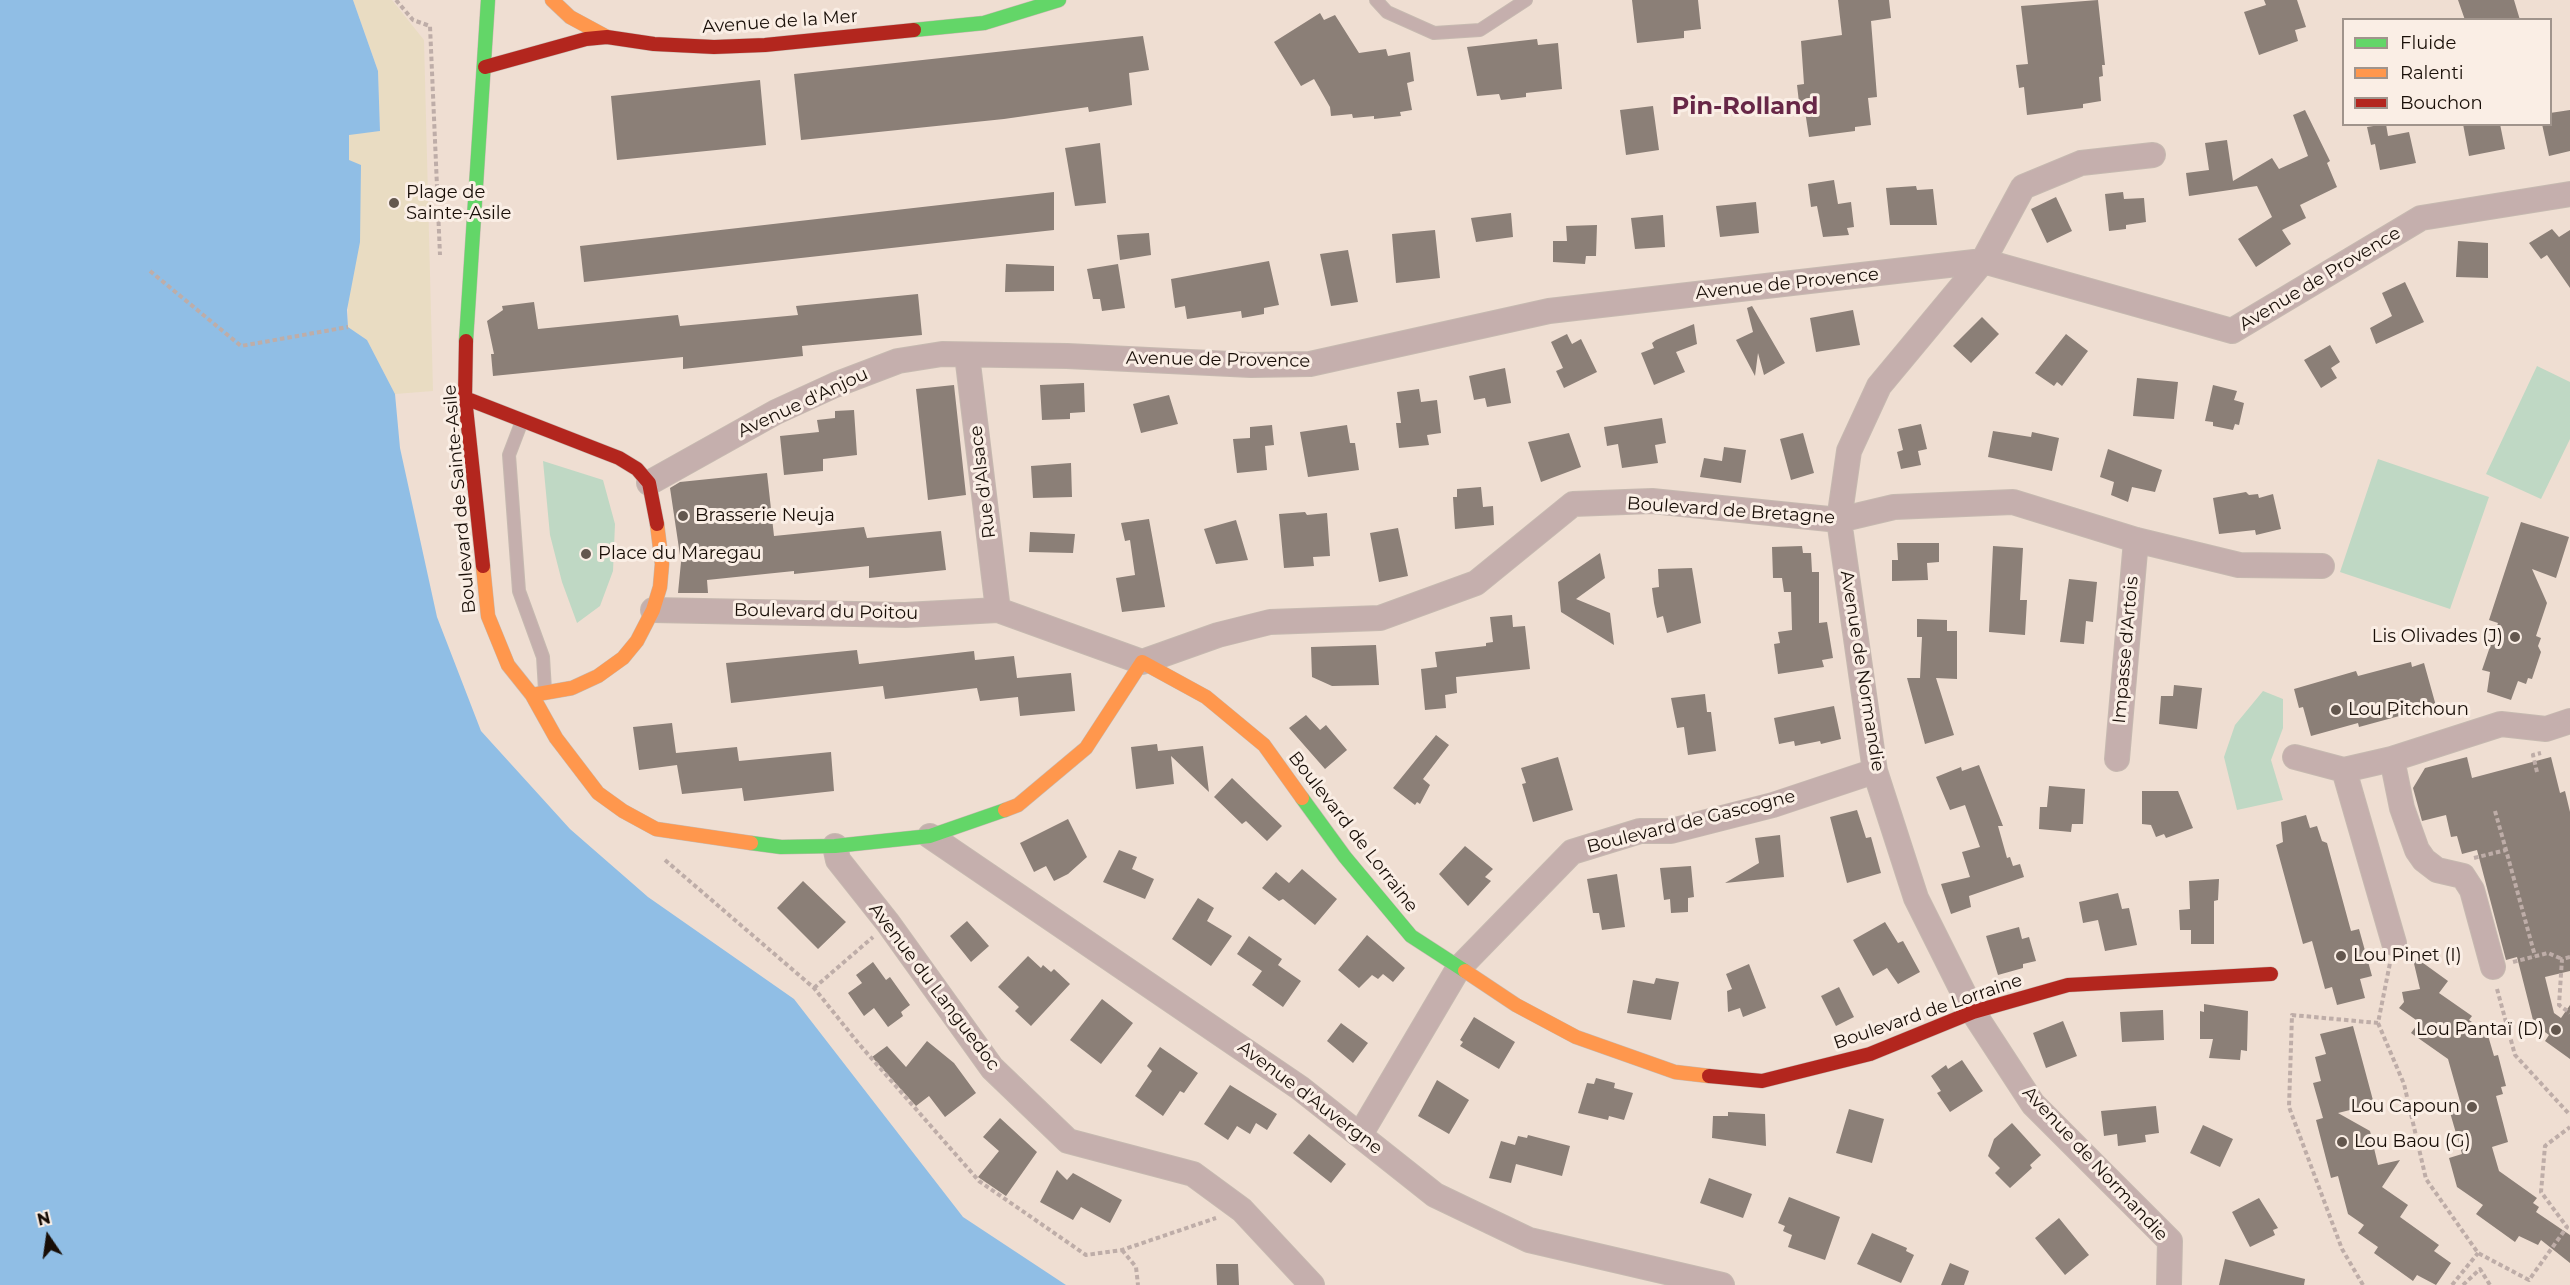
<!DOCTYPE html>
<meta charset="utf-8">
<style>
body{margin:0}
#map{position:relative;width:2570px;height:1285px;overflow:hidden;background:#efded2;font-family:Montserrat,sans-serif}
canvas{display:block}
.legend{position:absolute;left:2342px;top:18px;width:210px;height:108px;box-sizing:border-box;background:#faeee5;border:2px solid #a0948c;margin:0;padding:8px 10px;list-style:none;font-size:18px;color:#180e07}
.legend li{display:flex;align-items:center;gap:12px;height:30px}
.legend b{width:30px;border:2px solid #a0948c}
.north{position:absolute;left:18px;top:1207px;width:60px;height:60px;-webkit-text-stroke:4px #faeee5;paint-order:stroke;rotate:347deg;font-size:16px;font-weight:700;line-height:24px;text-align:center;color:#180e07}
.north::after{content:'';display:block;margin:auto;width:21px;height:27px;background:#180e07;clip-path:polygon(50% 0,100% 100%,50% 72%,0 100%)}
</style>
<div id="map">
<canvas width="2570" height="1285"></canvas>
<ul class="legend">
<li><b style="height:8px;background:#63d668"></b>Fluide</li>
<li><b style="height:8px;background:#ff974d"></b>Ralenti</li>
<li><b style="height:8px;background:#b3261e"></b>Bouchon</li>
</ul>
<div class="north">N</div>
</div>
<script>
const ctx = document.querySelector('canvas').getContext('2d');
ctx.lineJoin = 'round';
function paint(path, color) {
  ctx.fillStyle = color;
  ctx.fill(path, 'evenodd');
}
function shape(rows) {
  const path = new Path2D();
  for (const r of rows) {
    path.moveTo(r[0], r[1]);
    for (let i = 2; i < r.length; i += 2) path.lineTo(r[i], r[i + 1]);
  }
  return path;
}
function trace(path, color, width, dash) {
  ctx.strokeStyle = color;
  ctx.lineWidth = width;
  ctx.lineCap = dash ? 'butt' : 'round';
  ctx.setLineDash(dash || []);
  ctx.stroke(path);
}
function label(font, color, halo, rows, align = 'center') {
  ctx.font = font + ' Montserrat,sans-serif';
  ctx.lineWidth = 6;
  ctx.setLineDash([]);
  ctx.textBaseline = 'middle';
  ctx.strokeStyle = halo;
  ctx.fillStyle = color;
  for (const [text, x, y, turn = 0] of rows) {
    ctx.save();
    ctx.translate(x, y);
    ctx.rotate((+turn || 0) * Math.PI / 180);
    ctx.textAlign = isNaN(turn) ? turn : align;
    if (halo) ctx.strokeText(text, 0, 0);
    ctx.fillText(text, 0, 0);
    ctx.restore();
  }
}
const green = shape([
 [2537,366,2570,382,2570,439,2541,499,2486,474],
 [2378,459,2489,497,2450,609,2340,572],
 [543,461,603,480,615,524,613,571,600,606,577,623,562,582,550,535],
 [2263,691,2283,699,2283,728,2271,760,2283,800,2237,810,2224,757,2235,725]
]);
const sand = shape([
 [353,0,392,0,424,40,433,391,395,394,367,340,348,327,349,134,380,131,378,71]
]);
const water = shape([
 [0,0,353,0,378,71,380,131,349,135,349,160,361,165,360,242,347,310,348,327,367,340,395,394,400,448,437,617,481,731,570,829,648,897,794,999,963,1217,1066,1285,0,1285]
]);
const building = shape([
 [1632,0,1698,0,1701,29,1684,31,1684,38,1637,43],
 [1838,0,1889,0,1891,18,1871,21,1877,97,1868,98,1871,125,1855,127,1855,131,1809,137,1805,111,1800,111,1797,85,1804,84,1801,41,1842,35],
 [2098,0,2105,65,2102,65,2103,76,2099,77,2101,101,2083,104,2083,108,2027,115,2024,87,2019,88,2016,65,2028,64,2021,6],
 [2264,0,2297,0,2306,27,2295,30,2298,41,2259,55,2244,12,2266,5],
 [2458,0,2514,0,2520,20,2465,20],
 [1320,13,1324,20,1335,15,1359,53,1386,49,1388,56,1410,52,1414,81,1407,83,1412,110,1400,112,1401,116,1374,119,1374,116,1353,118,1352,114,1331,116,1330,107,1314,79,1301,86,1274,42],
 [1143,36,1149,70,1129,73,1132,105,1089,112,1088,107,1004,119,801,140,794,74],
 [1537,39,1538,45,1558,43,1562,89,1526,93,1526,97,1501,100,1499,94,1477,96,1467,47],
 [760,80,766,145,617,160,611,96],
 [1653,106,1659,150,1626,155,1620,110],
 [2305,110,2330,161,2327,163,2337,187,2300,205,2306,218,2282,230,2291,244,2256,267,2238,239,2272,217,2257,186,2189,196,2186,173,2209,170,2205,143,2227,140,2233,181,2272,158,2279,169,2308,156,2293,115],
 [2570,110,2570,151,2549,156,2542,124,2550,124,2550,113],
 [2386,124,2388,136,2409,132,2416,163,2380,170,2375,144,2371,145,2367,127],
 [2463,124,2500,124,2505,149,2469,156],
 [1100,143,1106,203,1075,206,1065,148],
 [1834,180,1838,204,1851,202,1854,227,1847,228,1849,235,1823,237,1817,206,1811,207,1808,184],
 [1916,186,1917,190,1933,189,1937,225,1890,225,1886,188],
 [1054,192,1054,230,584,282,580,246],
 [2123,192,2124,199,2144,198,2146,222,2126,225,2126,229,2109,231,2105,194],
 [2056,197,2072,231,2047,243,2031,209],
 [1756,202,1759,233,1720,237,1716,206],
 [1511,213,1513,237,1476,242,1471,218],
 [1663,215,1665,247,1635,249,1631,218],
 [1597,225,1596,256,1586,256,1585,264,1553,262,1553,241,1567,241,1566,226],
 [2552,229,2559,237,2570,230,2570,288,2547,255,2541,259,2529,243],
 [1435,230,1440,278,1396,283,1392,234],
 [1149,233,1151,255,1120,260,1117,235],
 [2458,241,2488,243,2488,278,2456,277],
 [1348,250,1358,302,1331,306,1320,254],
 [1269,261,1279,305,1264,308,1264,314,1242,318,1241,311,1187,319,1185,306,1175,308,1171,279],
 [1006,264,1054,266,1054,291,1005,292],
 [1118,264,1125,308,1102,311,1100,299,1093,299,1087,269],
 [2405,282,2424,322,2376,344,2370,328,2392,316,2382,293],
 [918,294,922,335,802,346,803,356,683,369,683,357,493,376,491,354,494,354,487,321,503,310,502,306,534,302,538,329,678,315,680,326,798,315,796,306],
 [1752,306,1785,363,1764,375,1758,353,1755,376,1736,340,1753,332,1747,308],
 [1853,310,1860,345,1816,352,1810,318],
 [1982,317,1999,334,1971,363,1953,346],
 [1694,324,1697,344,1676,352,1685,372,1654,385,1641,353,1654,348,1652,343,1656,340],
 [1567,334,1572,344,1581,339,1597,372,1564,388,1556,371,1563,368,1551,342],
 [2066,334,2088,351,2062,386,2057,382,2054,386,2035,373],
 [2330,345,2340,362,2331,368,2337,378,2321,388,2304,360],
 [1505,368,1511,403,1487,407,1485,398,1474,400,1469,376],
 [2137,378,2178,382,2174,419,2133,416],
 [1084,383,1085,412,1070,413,1070,419,1042,420,1040,385],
 [954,385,966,495,928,500,916,389],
 [2213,385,2237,391,2234,400,2244,403,2239,425,2235,424,2233,430,2213,426,2213,422,2205,421],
 [1419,389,1421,402,1437,400,1441,433,1427,435,1429,445,1399,448,1396,423,1401,423,1397,392],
 [1169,395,1178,424,1141,433,1133,404],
 [854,410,857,455,823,459,823,471,784,475,780,436,819,432,817,420,835,418,835,411],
 [1662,418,1666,443,1655,445,1658,463,1622,468,1618,444,1607,446,1604,427],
 [1921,424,1927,449,1918,451,1921,465,1901,469,1897,452,1903,450,1898,429],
 [1272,425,1274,445,1265,446,1267,470,1237,473,1233,439,1250,438,1250,427],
 [1347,425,1350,443,1355,443,1359,470,1308,477,1300,432],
 [1993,431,2031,437,2032,432,2059,438,2052,471,1988,457],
 [1569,433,1581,467,1541,482,1528,442],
 [1803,433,1814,473,1791,480,1780,439],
 [1724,447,1746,450,1741,483,1700,477,1704,458,1722,461],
 [2108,449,2162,470,2155,492,2132,487,2128,502,2111,495,2114,482,2100,477],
 [1071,463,1072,497,1033,498,1031,466],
 [767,473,774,536,864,527,867,538,941,531,946,570,869,578,869,566,794,574,794,571,707,580,708,593,678,593,681,562,670,488,680,482],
 [1481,487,1483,507,1493,506,1494,525,1455,529,1453,497,1457,497,1457,489],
 [2246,492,2249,495,2258,494,2259,498,2273,494,2281,529,2256,535,2255,530,2219,534,2213,498],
 [1305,512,1307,515,1327,513,1330,556,1313,557,1314,566,1284,568,1279,514],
 [1149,519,1165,607,1122,612,1116,578,1135,575,1130,540,1125,541,1121,523],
 [1236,520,1248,560,1216,564,1204,529],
 [2521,522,2569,537,2556,578,2532,569,2547,603,2536,636,2541,638,2538,646,2541,652,2532,679,2528,678,2526,684,2518,681,2511,700,2487,692,2490,672,2482,670,2498,623,2489,620],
 [1398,528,1408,576,1379,582,1370,533],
 [1030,532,1075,534,1073,553,1029,552],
 [1897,543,1939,543,1939,562,1927,563,1928,580,1892,581,1892,560,1898,560],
 [1802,546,1803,553,1811,553,1812,572,1819,572,1819,623,1827,622,1833,658,1822,660,1824,667,1778,674,1774,644,1780,643,1778,632,1792,630,1791,592,1784,592,1782,578,1773,578,1772,547],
 [1993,546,2023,548,2020,600,2027,600,2025,635,1989,632],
 [1600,553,1605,578,1576,599,1610,613,1614,645,1561,612,1558,582],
 [1692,568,1701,623,1667,633,1663,616,1657,618,1654,603,1652,588,1659,587,1658,569],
 [2069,579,2097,582,2093,622,2086,621,2084,644,2060,642],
 [1512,615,1513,627,1525,626,1530,669,1456,677,1457,693,1445,695,1446,708,1425,710,1421,669,1437,667,1435,652,1486,646,1486,643,1493,642,1490,617],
 [1917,619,1947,620,1947,631,1957,631,1957,679,1936,678,1954,735,1925,744,1907,678,1920,678,1922,637,1917,637],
 [1376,645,1379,685,1332,686,1312,677,1311,647],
 [857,650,859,664,974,651,975,660,1014,656,1017,678,1071,673,1075,711,1020,716,1018,697,980,701,977,688,885,699,883,686,731,703,726,663],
 [2411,662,2412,667,2424,663,2436,706,2359,727,2358,723,2311,736,2303,707,2299,708,2294,689,2356,671,2358,676],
 [2174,685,2202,688,2197,729,2159,724,2161,696,2173,696],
 [1705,694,1707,712,1711,712,1716,751,1688,755,1684,727,1677,728,1671,698],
 [1834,706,1841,739,1821,744,1820,741,1795,746,1794,741,1779,744,1774,718],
 [1306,715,1320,730,1326,725,1347,750,1325,769,1289,728],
 [672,723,676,753,737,747,739,761,831,752,834,791,744,801,742,788,682,794,677,765,639,770,633,727],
 [1436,735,1449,745,1423,779,1430,785,1420,804,1417,802,1415,805,1393,788],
 [1157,744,1158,751,1203,746,1209,792,1171,756,1174,784,1136,789,1131,747],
 [1558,757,1573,810,1533,822,1522,784,1526,783,1521,768],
 [2467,757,2472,778,2551,757,2560,793,2565,791,2570,812,2570,971,2545,977,2554,1013,2561,1018,2570,1005,2570,1059,2545,1041,2549,1035,2534,1024,2517,957,2506,960,2477,850,2462,854,2457,836,2451,837,2446,815,2422,821,2413,788,2425,768],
 [1979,765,2003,826,1998,826,2007,858,2010,857,2013,866,2020,864,2024,877,1969,896,1971,907,1951,914,1941,884,1970,877,1962,852,1980,847,1965,805,1950,810,1936,777,1961,767,1962,771],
 [1232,778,1282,826,1267,841,1246,821,1242,824,1214,797],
 [2049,786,2085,789,2083,824,2072,824,2071,832,2039,829,2040,807,2047,807],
 [2142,791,2178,791,2193,828,2166,838,2164,834,2156,837,2151,825,2142,824],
 [1857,810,1866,838,1871,837,1881,873,1847,883,1830,817],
 [2306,815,2310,828,2317,826,2322,841,2327,843,2351,931,2359,929,2372,976,2360,979,2365,998,2337,1005,2332,987,2325,989,2312,941,2303,944,2276,845,2283,842,2281,822],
 [1068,819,1087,857,1068,874,1054,881,1046,866,1034,872,1020,843],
 [1780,835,1784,877,1725,883,1759,863,1755,838],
 [1465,846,1493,869,1485,877,1491,881,1468,906,1439,874],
 [1119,850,1137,857,1132,869,1154,879,1145,899,1103,882],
 [1691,866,1694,897,1688,898,1688,912,1671,913,1670,899,1664,900,1660,868],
 [1302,869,1337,899,1315,925,1283,899,1279,901,1262,888,1276,872,1289,883],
 [1617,874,1625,927,1602,930,1599,913,1593,913,1587,879],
 [2219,879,2218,900,2214,901,2214,944,2191,944,2191,930,2180,930,2179,910,2190,909,2189,881],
 [803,881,846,922,818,949,777,908],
 [2118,893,2122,909,2129,908,2137,945,2105,951,2098,920,2083,923,2079,902],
 [1198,898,1214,908,1207,921,1232,936,1211,966,1172,939],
 [967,921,989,946,971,962,950,936],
 [1885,922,1898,943,1903,941,1920,972,1898,984,1887,968,1873,976,1853,940],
 [2019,927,2022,939,2029,937,2036,961,2023,964,2023,968,1998,975,1986,936],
 [1367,935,1405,968,1393,982,1383,974,1378,979,1372,975,1359,988,1338,970],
 [1249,936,1282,959,1278,965,1301,981,1283,1007,1252,985,1262,971,1237,954],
 [2412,955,2448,981,2439,993,2472,1016,2469,1020,2487,1032,2494,1056,2498,1055,2506,1086,2501,1087,2503,1094,2496,1096,2508,1142,2492,1147,2499,1171,2537,1198,2533,1203,2539,1207,2536,1212,2570,1235,2570,1263,2541,1240,2538,1245,2519,1236,2515,1242,2476,1214,2483,1205,2457,1187,2449,1158,2462,1154,2449,1109,2461,1105,2448,1059,2411,1033,2419,1022,2399,1008,2404,1002,2402,992,2420,989],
 [1028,956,1041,968,1043,965,1051,972,1054,969,1070,984,1031,1026,1015,1011,1019,1007,998,987],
 [873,962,886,980,890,977,910,1005,901,1012,903,1016,888,1027,874,1008,864,1016,848,993,862,983,856,975],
 [1749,964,1766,1008,1743,1017,1740,1008,1728,1012,1727,991,1732,989,1726,974],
 [1656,978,1679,982,1671,1020,1627,1013,1633,980,1654,984],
 [1839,987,1854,1017,1836,1026,1821,996],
 [1102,999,1133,1023,1101,1064,1070,1040],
 [2204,1004,2248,1011,2247,1051,2241,1050,2240,1060,2209,1058,2213,1039,2200,1039,2200,1011,2204,1012],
 [2163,1010,2164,1040,2122,1042,2120,1012],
 [1474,1017,1515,1042,1499,1069,1460,1046,1463,1042,1460,1040],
 [2063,1021,2077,1056,2046,1068,2033,1033],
 [1341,1023,1368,1043,1353,1063,1327,1041],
 [2353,1026,2374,1104,2338,1113,2370,1131,2378,1165,2400,1160,2382,1187,2408,1205,2400,1217,2439,1245,2434,1251,2451,1263,2436,1285,2417,1275,2413,1281,2374,1253,2378,1247,2358,1233,2364,1225,2348,1214,2338,1176,2331,1178,2316,1120,2323,1118,2313,1083,2321,1081,2315,1057,2326,1054,2320,1034],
 [927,1041,954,1063,976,1093,945,1117,929,1096,916,1106,872,1057,887,1046,906,1067],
 [1160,1047,1198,1073,1184,1093,1180,1091,1163,1116,1135,1096,1152,1071,1147,1066],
 [1962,1060,1983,1091,1950,1112,1937,1093,1941,1091,1931,1076,1946,1065,1948,1069],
 [1596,1078,1615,1083,1614,1088,1633,1093,1624,1120,1609,1116,1608,1120,1578,1113,1587,1083,1594,1084],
 [1437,1080,1469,1100,1449,1134,1418,1116],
 [1230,1085,1277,1114,1267,1130,1256,1123,1250,1134,1237,1126,1228,1140,1204,1124],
 [2156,1106,2159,1133,2145,1135,2146,1142,2118,1146,2117,1134,2104,1136,2101,1111],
 [1849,1109,1884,1119,1872,1163,1836,1153],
 [1728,1112,1765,1114,1766,1146,1712,1138,1713,1116,1728,1116],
 [1000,1118,1037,1152,1006,1196,978,1177,999,1151,983,1137],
 [2012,1123,2041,1155,2030,1165,2032,1168,2010,1188,1995,1173,2000,1168,1988,1156,1994,1139],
 [2203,1125,2233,1139,2220,1167,2190,1153],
 [1309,1134,1346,1164,1331,1183,1293,1153],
 [1528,1135,1570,1146,1562,1176,1516,1164,1511,1183,1489,1178,1501,1141,1515,1145,1518,1136,1527,1138],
 [1057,1170,1067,1180,1073,1173,1122,1200,1110,1223,1081,1207,1073,1220,1040,1202],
 [1709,1178,1752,1194,1743,1218,1700,1203],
 [1789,1197,1840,1217,1825,1260,1788,1247,1792,1235,1783,1231,1785,1226,1778,1223],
 [2259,1198,2278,1228,2273,1230,2275,1235,2250,1247,2232,1212],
 [2059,1218,2089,1255,2065,1275,2035,1238],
 [1872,1233,1907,1248,1906,1251,1914,1255,1901,1283,1857,1264],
 [2225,1259,2305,1279,2304,1285,2219,1285],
 [1950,1263,1969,1271,1964,1285,1941,1285],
 [1216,1264,1238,1264,1239,1285,1217,1285]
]);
const path = shape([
 [396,0,413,20,430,26,440,255],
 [150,271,241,346,348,327],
 [2537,772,2533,755,2541,753],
 [2495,811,2506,850],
 [2474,858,2506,850,2535,956],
 [665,860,814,988,859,1044,979,1181,1086,1255,1122,1250,1216,1218],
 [2570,957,2562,959,2559,1005,2570,1013],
 [2513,962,2548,953,2562,959],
 [814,988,873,937],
 [2497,989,2515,1055,2570,1115],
 [2378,1023,2404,1084,2426,1179,2478,1253,2529,1280,2567,1227,2541,1192,2545,1146,2570,1127],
 [1122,1250,1136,1267,1138,1285],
 [2363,1285,2342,1249,2289,1107,2292,1015,2378,1023,2390,963],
 [2452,1285,2478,1253],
 [2463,1285,2480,1269,2490,1285]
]);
const lane = shape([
 [1376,0,1387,12,1434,33,1480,30,1526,0],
 [522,421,509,455,519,591,543,657,545,690]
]);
const street = shape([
 [2153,155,2081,163,2023,187,1983,261,1879,386,1849,451,1839,520,1875,771,1916,898,1973,1012,2033,1104,2170,1241,2169,1285],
 [967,355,998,610],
 [649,483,776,412,835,385,898,361,942,354,1067,356,1251,365,1310,364,1549,311,1983,261,2232,331,2421,218,2570,194],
 [653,610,905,615,998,610,1142,662,1218,635,1270,622,1380,618,1476,583,1573,504,1652,501,1839,520,1894,507,2013,502,2136,540,2239,565,2322,566],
 [2295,757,2344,770],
 [2117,759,2136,540],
 [2392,759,2402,808,2417,850,2424,860,2437,870,2463,876,2472,890,2493,967],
 [930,836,1300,1088,1435,1195,1529,1240,1722,1285],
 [835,846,838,860,888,923,992,1068,1068,1141,1193,1174,1242,1210,1312,1285],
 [2394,943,2344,770,2392,759,2501,724,2546,729,2570,721],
 [1360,1135,1458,969,1572,852,1640,831,1671,831,1773,805,1875,771]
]);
const fast = shape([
 [914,30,984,23,1059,0],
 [466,341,488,0],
 [1302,798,1345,857,1411,936,1465,971],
 [751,843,781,847,835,846,930,836,1005,810]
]);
const slow = shape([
 [552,0,570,17,607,37],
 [483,566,488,616,508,665,532,695,556,738,598,793,623,811,656,829,751,843],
 [532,695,572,688,598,676,623,658,637,641,653,610,660,587,662,564,657,524],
 [1005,810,1018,805,1086,748,1142,662,1206,697,1264,745,1302,798],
 [1465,971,1516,1005,1576,1037,1675,1072,1709,1076]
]);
const jam = shape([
 [485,67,586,39,607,37,654,44,714,47,765,45,914,30],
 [466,341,465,398,483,566],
 [465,398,619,458,637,469,649,483,657,524],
 [1709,1076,1762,1081,1870,1054,1973,1012,2068,985,2271,974]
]);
const markers = [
 [394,203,6,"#63574e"],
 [683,516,6,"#63574e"],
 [586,554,6,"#63574e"],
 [2515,637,6,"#63574e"],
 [2336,710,6,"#63574e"],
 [2341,956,6,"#63574e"],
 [2556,1030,6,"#63574e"],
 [2472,1107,6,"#63574e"],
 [2342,1142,6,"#63574e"]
];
const streetNames = [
 ["Avenue de la Mer",780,22,-4],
 ["Avenue de Provence",2320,279,-31],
 ["Avenue de Provence",1787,284,-6],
 ["Avenue de Provence",1218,360,1],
 ["Avenue d'Anjou",803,403,-25],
 ["Rue d'Alsace",983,482,-97],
 ["Boulevard de Sainte-Asile",460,499,-95],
 ["Boulevard de Bretagne",1731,511,4],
 ["Boulevard du Poitou",826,612,1],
 ["Impasse d'Artois",2126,650,-85],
 ["Avenue de Normandie",1862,671,81],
 ["Boulevard de Gascogne",1691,822,-14],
 ["Boulevard de Lorraine",1353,832,52],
 ["Avenue du Languedoc",934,987,53],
 ["Boulevard de Lorraine",1928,1012,-19],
 ["Avenue d'Auvergne",1310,1098,37],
 ["Avenue de Normandie",2095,1164,47]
];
const poiNames = [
 ["Plage de",406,193],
 ["Sainte-Asile",406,214],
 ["Brasserie Neuja",695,516],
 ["Place du Maregau",598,554],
 ["Lis Olivades (J)",2503,637,"right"],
 ["Lou Pitchoun",2348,710],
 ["Lou Pinet (I)",2353,956],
 ["Lou Pantaï (D)",2544,1030,"right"],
 ["Lou Capoun",2460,1107,"right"],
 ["Lou Baou (G)",2354,1142]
];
const districtNames = [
 ["Pin-Rolland",1745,107]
];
paint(green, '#bfd8c4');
paint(sand, '#e9dcc2');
paint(water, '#90bee5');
paint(building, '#8b7f77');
trace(lane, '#c6b9b0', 14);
trace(street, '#c6b9b0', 26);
trace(fast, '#c6b9b0', 15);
trace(slow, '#c6b9b0', 15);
trace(jam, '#c6b9b0', 15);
trace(path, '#beada8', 4, [4.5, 3]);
trace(lane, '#c5afad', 12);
trace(street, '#c5afad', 24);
trace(fast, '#63d668', 14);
trace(slow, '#ff974d', 14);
trace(jam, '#b3261e', 14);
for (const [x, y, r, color] of markers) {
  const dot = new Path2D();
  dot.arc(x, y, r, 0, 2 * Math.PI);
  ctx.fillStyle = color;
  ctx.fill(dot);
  trace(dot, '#faeee5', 2);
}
label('18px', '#180e07', '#faeee5', streetNames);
label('18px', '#180e07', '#faeee5', poiNames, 'left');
label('bold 24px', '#672747', '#faeee5', districtNames);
</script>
